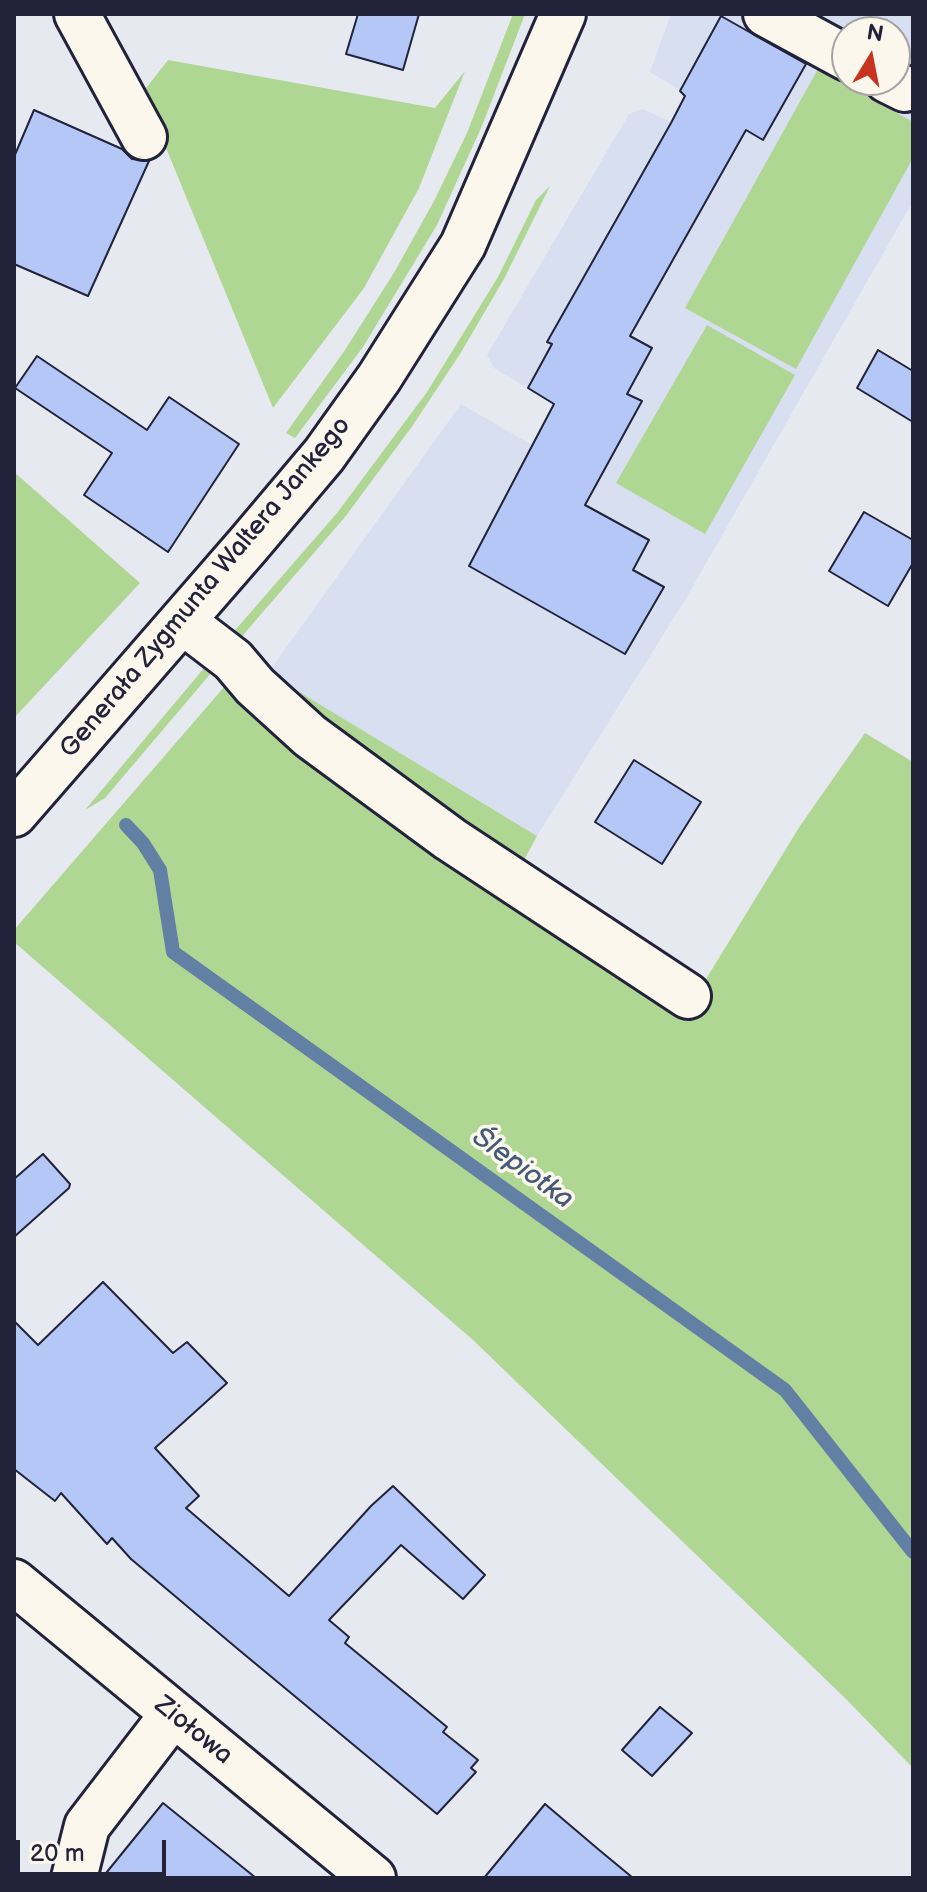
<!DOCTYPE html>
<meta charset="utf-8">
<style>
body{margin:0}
#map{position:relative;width:927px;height:1892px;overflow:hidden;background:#e6e9ef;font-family:"Balsamiq Sans",sans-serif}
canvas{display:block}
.frame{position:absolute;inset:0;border:16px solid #22223b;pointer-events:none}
.north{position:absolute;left:831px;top:16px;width:80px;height:80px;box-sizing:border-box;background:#fbf7ec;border:2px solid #a4a2a5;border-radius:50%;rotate:10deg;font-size:22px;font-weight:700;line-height:32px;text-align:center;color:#22223b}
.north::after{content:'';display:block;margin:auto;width:28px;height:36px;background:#c8321e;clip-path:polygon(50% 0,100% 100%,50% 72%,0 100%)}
.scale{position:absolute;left:16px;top:1840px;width:150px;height:36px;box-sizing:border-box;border:4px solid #22223b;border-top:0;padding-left:10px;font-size:24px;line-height:28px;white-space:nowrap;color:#22223b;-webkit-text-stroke:6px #fbf7ec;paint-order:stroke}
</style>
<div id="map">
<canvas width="927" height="1892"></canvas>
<div class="frame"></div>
<div class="north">N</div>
<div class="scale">20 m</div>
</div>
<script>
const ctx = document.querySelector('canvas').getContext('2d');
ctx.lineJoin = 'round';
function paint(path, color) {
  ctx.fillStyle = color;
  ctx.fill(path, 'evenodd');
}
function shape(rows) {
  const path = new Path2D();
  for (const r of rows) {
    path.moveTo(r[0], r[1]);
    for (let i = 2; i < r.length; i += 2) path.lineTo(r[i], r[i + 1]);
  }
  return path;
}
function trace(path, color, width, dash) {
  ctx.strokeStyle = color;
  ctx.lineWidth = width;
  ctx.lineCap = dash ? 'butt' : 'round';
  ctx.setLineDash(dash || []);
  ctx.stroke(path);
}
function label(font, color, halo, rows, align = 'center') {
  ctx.font = font + ' "Balsamiq Sans",sans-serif';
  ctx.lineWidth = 7;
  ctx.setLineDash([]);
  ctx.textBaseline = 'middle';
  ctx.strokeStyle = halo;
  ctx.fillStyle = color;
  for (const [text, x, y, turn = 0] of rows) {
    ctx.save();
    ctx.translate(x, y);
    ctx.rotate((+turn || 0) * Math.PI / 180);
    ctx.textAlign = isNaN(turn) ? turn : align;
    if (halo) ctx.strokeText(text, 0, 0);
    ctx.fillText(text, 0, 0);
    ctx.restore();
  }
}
const built = shape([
 [671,14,913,14,913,201,685,600,537,836,268,673,461,404,532,445,554,404,494,368,487,355,629,114,643,109,671,122,685,96,680,90,650,72],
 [847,32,895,32,895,80,847,80]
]);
const green = shape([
 [513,14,525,14,482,126,437,225,363,347,295,438,286,433,345,350,395,271,434,201,467,133],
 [168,60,435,108,465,71,419,188,364,288,273,408,143,92],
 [818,69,913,122,913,158,796,369,685,308],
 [550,186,504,279,460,354,411,428,345,517,237,642,230,636,337,513,427,392,498,277,536,200],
 [707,325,795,375,705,534,616,483],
 [14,472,140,583,14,718],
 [210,661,217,666,105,798,85,810],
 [244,664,268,673,537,836,522,864,706,979,800,826,865,733,913,762,913,1768,845,1698,473,1340,14,942,14,930]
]);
const stream = shape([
 [126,825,143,843,160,870,173,952,785,1390,913,1552]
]);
const building = shape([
 [358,14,419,14,403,70,346,54,358,14],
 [721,16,806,64,763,140,746,130,630,336,652,348,627,394,642,401,585,505,649,540,633,570,664,587,625,654,469,566,554,404,528,388,552,344,547,342,671,123,685,96,680,91,721,16],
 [34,110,122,149,132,159,149,161,88,296,14,264,14,157,34,110],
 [878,350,913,371,913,422,857,388,878,350],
 [37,356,147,430,169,397,239,444,168,552,84,495,112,453,15,388,37,356],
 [864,512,913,540,913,563,888,606,829,571,864,512],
 [634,760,701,802,662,864,595,822,634,760],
 [43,1154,70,1184,69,1188,14,1237,14,1179,43,1154],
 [103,1282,173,1353,187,1342,227,1383,155,1448,199,1496,186,1508,289,1596,371,1506,393,1486,485,1575,463,1599,401,1545,329,1620,349,1637,345,1643,447,1727,443,1732,478,1760,471,1768,476,1772,437,1814,239,1650,131,1559,112,1538,107,1544,61,1493,55,1501,14,1469,14,1321,38,1345,103,1282],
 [660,1707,692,1733,652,1776,622,1750,660,1707],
 [163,1803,256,1878,102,1878,163,1803],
 [545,1804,598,1849,633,1878,484,1878,545,1804]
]);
const minor = shape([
 [77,14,144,137],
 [766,14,847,58],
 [887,80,905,89],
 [182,621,233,660,255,686,310,736,450,839,688,996],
 [14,814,248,545,324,455,379,378,463,245,563,14],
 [14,1582,373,1878],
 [74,1878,87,1826,173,1714]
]);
const streetNames = [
 ["Generała Zygmunta Waltera Jankego",206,588,-50],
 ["Ziołowa",193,1731,39]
];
const waterNames = [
 ["Ślepiotka",522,1169,36]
];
paint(built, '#d7dff1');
paint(green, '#afd793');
trace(stream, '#6280a3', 14);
paint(building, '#b4c7f7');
trace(building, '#22223b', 2);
trace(minor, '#22223b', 50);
trace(minor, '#fbf7ec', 44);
label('26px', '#22223b', '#fbf7ec', streetNames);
label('italic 28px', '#475978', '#fbf7ec', waterNames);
</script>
